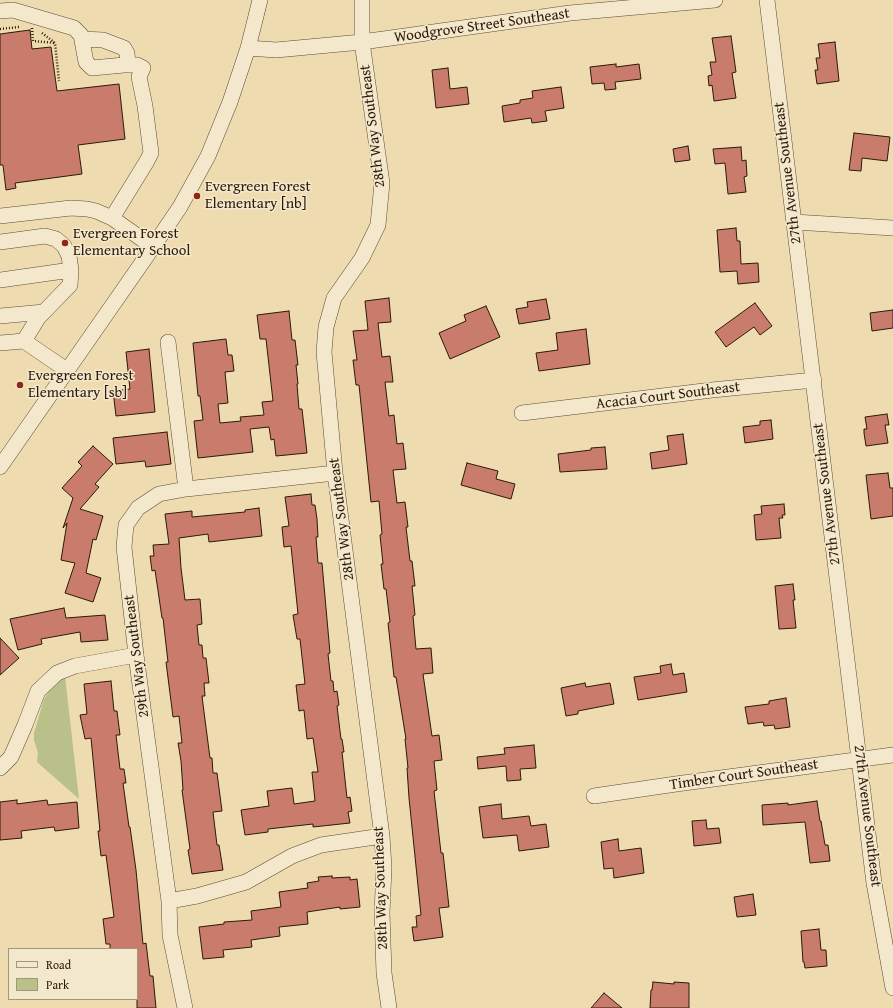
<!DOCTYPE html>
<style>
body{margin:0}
#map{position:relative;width:893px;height:1008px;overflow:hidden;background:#eedcb0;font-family:"Gentium Book Plus",serif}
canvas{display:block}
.legend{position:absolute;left:8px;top:948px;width:130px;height:52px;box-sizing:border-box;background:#f4e8cc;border:1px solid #a4957e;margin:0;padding:5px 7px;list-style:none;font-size:12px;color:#2b190a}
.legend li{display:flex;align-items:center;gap:8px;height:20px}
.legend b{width:20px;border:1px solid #a4957e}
</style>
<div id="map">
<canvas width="893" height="1008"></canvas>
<ul class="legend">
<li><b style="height:5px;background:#f4e8cc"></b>Road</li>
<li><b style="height:11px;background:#bac08a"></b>Park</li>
</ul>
</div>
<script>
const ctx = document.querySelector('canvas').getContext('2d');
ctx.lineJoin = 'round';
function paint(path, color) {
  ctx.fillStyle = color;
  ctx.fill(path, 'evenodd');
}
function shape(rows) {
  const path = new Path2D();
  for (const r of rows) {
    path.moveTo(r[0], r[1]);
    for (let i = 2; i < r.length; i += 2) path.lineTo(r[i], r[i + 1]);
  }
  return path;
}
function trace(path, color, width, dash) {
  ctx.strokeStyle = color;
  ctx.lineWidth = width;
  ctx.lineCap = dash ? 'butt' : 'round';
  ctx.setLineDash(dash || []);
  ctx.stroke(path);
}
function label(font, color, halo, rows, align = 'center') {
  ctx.font = font + ' "Gentium Book Plus",serif';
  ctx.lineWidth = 3;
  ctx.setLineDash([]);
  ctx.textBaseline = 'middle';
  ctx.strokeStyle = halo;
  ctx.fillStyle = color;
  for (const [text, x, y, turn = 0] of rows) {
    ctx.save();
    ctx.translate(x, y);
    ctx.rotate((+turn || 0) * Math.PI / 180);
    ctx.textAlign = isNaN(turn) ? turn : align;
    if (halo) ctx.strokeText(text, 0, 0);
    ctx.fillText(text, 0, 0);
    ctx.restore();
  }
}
const green = shape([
 [65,676,79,799,37,762,38,753,34,740,34,733,44,699,54,684]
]);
const building = shape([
 [30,30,32,49,51,47,57,91,119,84,125,139,78,145,82,174,15,183,16,188,6,190,3,165,0,165,0,34,30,30],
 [731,36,736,72,732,73,736,98,714,101,712,85,709,86,708,76,712,75,710,62,716,62,712,38,731,36],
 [835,42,839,81,817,84,815,70,818,70,816,58,820,58,818,44,835,42],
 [616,64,616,67,639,64,641,79,615,82,616,89,605,90,604,83,592,84,590,67,616,64],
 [448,68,450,89,467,87,469,104,436,108,432,70,448,68],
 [561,87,564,108,545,111,547,121,532,123,531,118,504,122,502,106,520,103,520,100,533,98,532,91,561,87],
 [854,133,890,137,887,161,862,158,861,171,849,170,854,133],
 [688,146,690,160,675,162,673,149,688,146],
 [741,147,742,161,746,160,747,176,744,177,746,192,728,194,725,163,715,164,713,149,741,147],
 [736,228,737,241,740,241,741,264,758,263,759,282,738,284,737,271,720,272,717,230,736,228],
 [389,298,391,322,378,323,382,357,390,356,393,382,385,382,389,416,394,415,397,444,403,443,406,469,393,470,397,503,405,502,408,527,406,527,410,561,412,561,415,586,412,586,415,615,413,616,416,649,431,648,433,673,423,674,432,736,439,735,442,760,434,761,437,790,434,791,441,853,443,853,449,907,439,908,443,937,414,941,412,927,417,927,416,916,421,915,409,798,407,768,408,768,405,739,406,739,396,677,394,677,388,623,390,622,386,589,384,589,381,564,383,564,380,535,382,534,379,501,371,502,359,385,356,385,353,360,357,360,353,331,368,330,365,301,389,298],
 [546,299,550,319,519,324,516,309,528,307,527,302,546,299],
 [755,303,772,326,760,335,754,327,726,347,715,332,755,303],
 [486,306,500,337,450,359,439,333,466,321,464,315,486,306],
 [893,310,893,328,872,331,870,313,893,310],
 [289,311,292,340,295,340,298,365,296,365,298,384,297,384,299,409,302,409,307,453,276,456,274,439,271,440,269,427,250,429,253,452,198,458,194,421,203,420,200,396,198,396,193,343,226,339,228,355,232,355,234,371,225,372,228,403,218,404,220,423,241,421,240,417,264,415,262,402,273,401,266,339,260,339,257,315,289,311],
 [586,329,590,364,539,371,536,353,558,350,556,333,586,329],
 [149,349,155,412,116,416,113,391,130,389,126,352,149,349],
 [887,414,889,425,885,425,888,443,866,446,864,433,864,429,867,429,865,417,887,414],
 [771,420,773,439,745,443,743,427,760,425,760,421,771,420],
 [167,432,171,464,146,467,145,461,116,464,113,438,167,432],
 [683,434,687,464,652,469,650,453,669,450,667,436,683,434],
 [93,446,113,464,95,484,99,487,80,509,103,516,96,540,93,539,86,573,101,578,93,602,65,593,75,563,61,560,67,523,63,528,73,498,62,488,82,466,78,462,93,446],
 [605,447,607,469,560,472,558,454,591,450,591,448,605,447],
 [467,463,498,471,496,479,515,484,511,499,461,485,467,463],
 [888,473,890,488,893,488,893,516,871,519,866,475,888,473],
 [311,494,312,505,315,505,317,519,318,537,316,537,318,563,322,563,330,653,328,654,331,681,333,681,334,692,337,691,339,705,337,706,341,739,342,739,344,752,342,752,347,798,350,797,352,811,348,812,350,823,313,827,313,824,268,829,268,832,245,835,241,810,269,806,267,791,292,788,294,804,315,801,312,772,318,772,313,738,307,739,304,710,299,711,296,685,305,684,300,639,297,639,293,615,298,614,291,546,284,547,282,527,289,526,285,497,311,494],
 [784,504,785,515,782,515,783,518,779,518,781,538,756,540,754,515,762,514,761,506,784,504],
 [259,508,262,536,209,542,208,534,179,538,181,568,185,600,200,599,202,624,197,625,199,645,202,645,203,658,206,658,209,683,204,683,205,696,202,696,204,712,210,758,212,758,213,773,217,773,222,811,213,812,217,845,219,845,223,870,192,874,188,850,190,849,182,790,183,790,181,761,178,743,182,743,179,716,173,717,166,662,168,662,163,618,162,618,155,570,152,571,150,556,154,556,153,545,169,544,165,514,192,511,192,517,245,512,245,510,259,508],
 [793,584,795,600,793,600,796,628,779,629,775,586,793,584],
 [64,608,66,618,105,615,108,640,81,642,80,632,41,639,42,644,18,650,10,619,64,608],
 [0,638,19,658,0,675,0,638],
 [671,664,673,675,684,673,687,692,638,700,634,677,661,673,660,666,671,664],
 [111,681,114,711,117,711,120,735,116,735,120,769,124,769,126,783,123,783,129,827,130,827,136,870,143,944,146,943,150,976,153,976,156,1008,137,1008,137,949,110,949,110,944,106,944,103,919,114,917,106,855,101,856,98,831,100,831,91,738,85,739,80,715,87,714,84,684,111,681],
 [585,683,586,687,610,683,614,704,578,711,578,714,566,716,561,688,585,683],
 [786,698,790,727,775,729,774,725,764,726,763,722,748,724,745,707,769,704,769,701,786,698],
 [534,745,536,768,520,769,521,780,507,781,506,766,478,769,477,757,505,754,504,748,534,745],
 [17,800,17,804,47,800,48,805,77,802,79,828,55,831,54,827,21,831,22,838,0,840,0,802,17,800],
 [817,801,820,821,821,821,825,845,828,845,830,861,810,863,805,822,763,825,762,805,788,803,788,805,817,801],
 [501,804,502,819,529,816,531,826,546,824,549,847,519,851,517,835,483,838,479,807,501,804],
 [706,820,707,829,719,828,721,843,694,846,692,821,706,820],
 [618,839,619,851,641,848,644,873,614,878,613,868,604,869,601,842,618,839],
 [332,876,332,878,350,877,350,880,357,879,360,907,340,909,340,907,307,912,308,924,279,927,280,936,251,940,252,947,223,950,224,957,203,959,199,927,224,924,224,922,252,920,251,911,281,907,279,892,308,888,307,883,319,881,318,877,332,876],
 [753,894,756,915,737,917,734,897,753,894],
 [819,929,821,950,826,950,827,966,805,968,804,962,803,962,801,931,819,929],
 [653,982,674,984,674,982,689,983,689,1008,650,1008,651,990,652,990,653,982],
 [604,993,622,1008,591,1008,604,993]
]);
const path = shape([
 [32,28,33,41,55,43],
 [0,29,19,27],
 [42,33,55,43,59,81]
]);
const minor = shape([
 [362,0,362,42,382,183,378,225,362,258,334,298,326,327,324,352,335,473,382,836,384,868,382,913,384,973,389,1008],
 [767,0,874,883,893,988],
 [0,11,13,10,74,28,81,35,86,62,92,68,124,65,137,65,143,68,139,77,145,106,151,153,147,161,112,218],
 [82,39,103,40,124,48,127,53,128,65],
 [248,48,276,50,362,42,570,13,715,0],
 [0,216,71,208,87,209,96,211,112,218,153,247],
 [794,222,893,228],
 [0,242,45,236,56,239,64,246,69,256,71,270,70,285,38,318,24,341],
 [0,280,71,270],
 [0,316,44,312],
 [168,342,186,489],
 [0,343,24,341,68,371],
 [522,413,712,390,814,380],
 [0,467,146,257,180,207,208,156,230,102,248,48,260,0],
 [0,768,11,757,25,725,38,691,57,673,75,666,136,655],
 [594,796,676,784,893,755],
 [169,901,197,896,246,882,292,856,321,845,382,836],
 [185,1008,170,935,169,901,136,655,124,547,126,525,138,508,159,494,186,489,335,473]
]);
const markers = [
 [197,196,4,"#8f2418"],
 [65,243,4,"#8f2418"],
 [20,385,4,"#8f2418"]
];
const streetNames = [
 ["Woodgrove Street Southeast",482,26,-8],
 ["28th Way Southeast",373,126,-97],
 ["27th Avenue Southeast",788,173,-97],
 ["Acacia Court Southeast",668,396,-7],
 ["27th Avenue Southeast",827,494,-97],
 ["28th Way Southeast",342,519,-97],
 ["29th Way Southeast",137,656,-97],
 ["Timber Court Southeast",744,775,-8],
 ["27th Avenue Southeast",867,816,83],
 ["28th Way Southeast",381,888,-92]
];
const poiNames = [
 ["Evergreen Forest",205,187],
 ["Elementary [nb]",205,204],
 ["Evergreen Forest",73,234],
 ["Elementary School",73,251],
 ["Evergreen Forest",28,376],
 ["Elementary [sb]",28,393]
];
paint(green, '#bac08a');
paint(building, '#c97c6c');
trace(building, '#2b190a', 1);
trace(minor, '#5c4a34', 16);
trace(path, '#2b190a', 2.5, [1, 2]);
trace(minor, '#f4e8cc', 15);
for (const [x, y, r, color] of markers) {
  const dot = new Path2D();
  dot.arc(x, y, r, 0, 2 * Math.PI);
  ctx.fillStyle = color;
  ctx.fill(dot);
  trace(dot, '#f4e8cc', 1.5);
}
label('15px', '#2b190a', '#f4e8cc', streetNames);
label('15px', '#2b190a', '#f4e8cc', poiNames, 'left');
</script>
